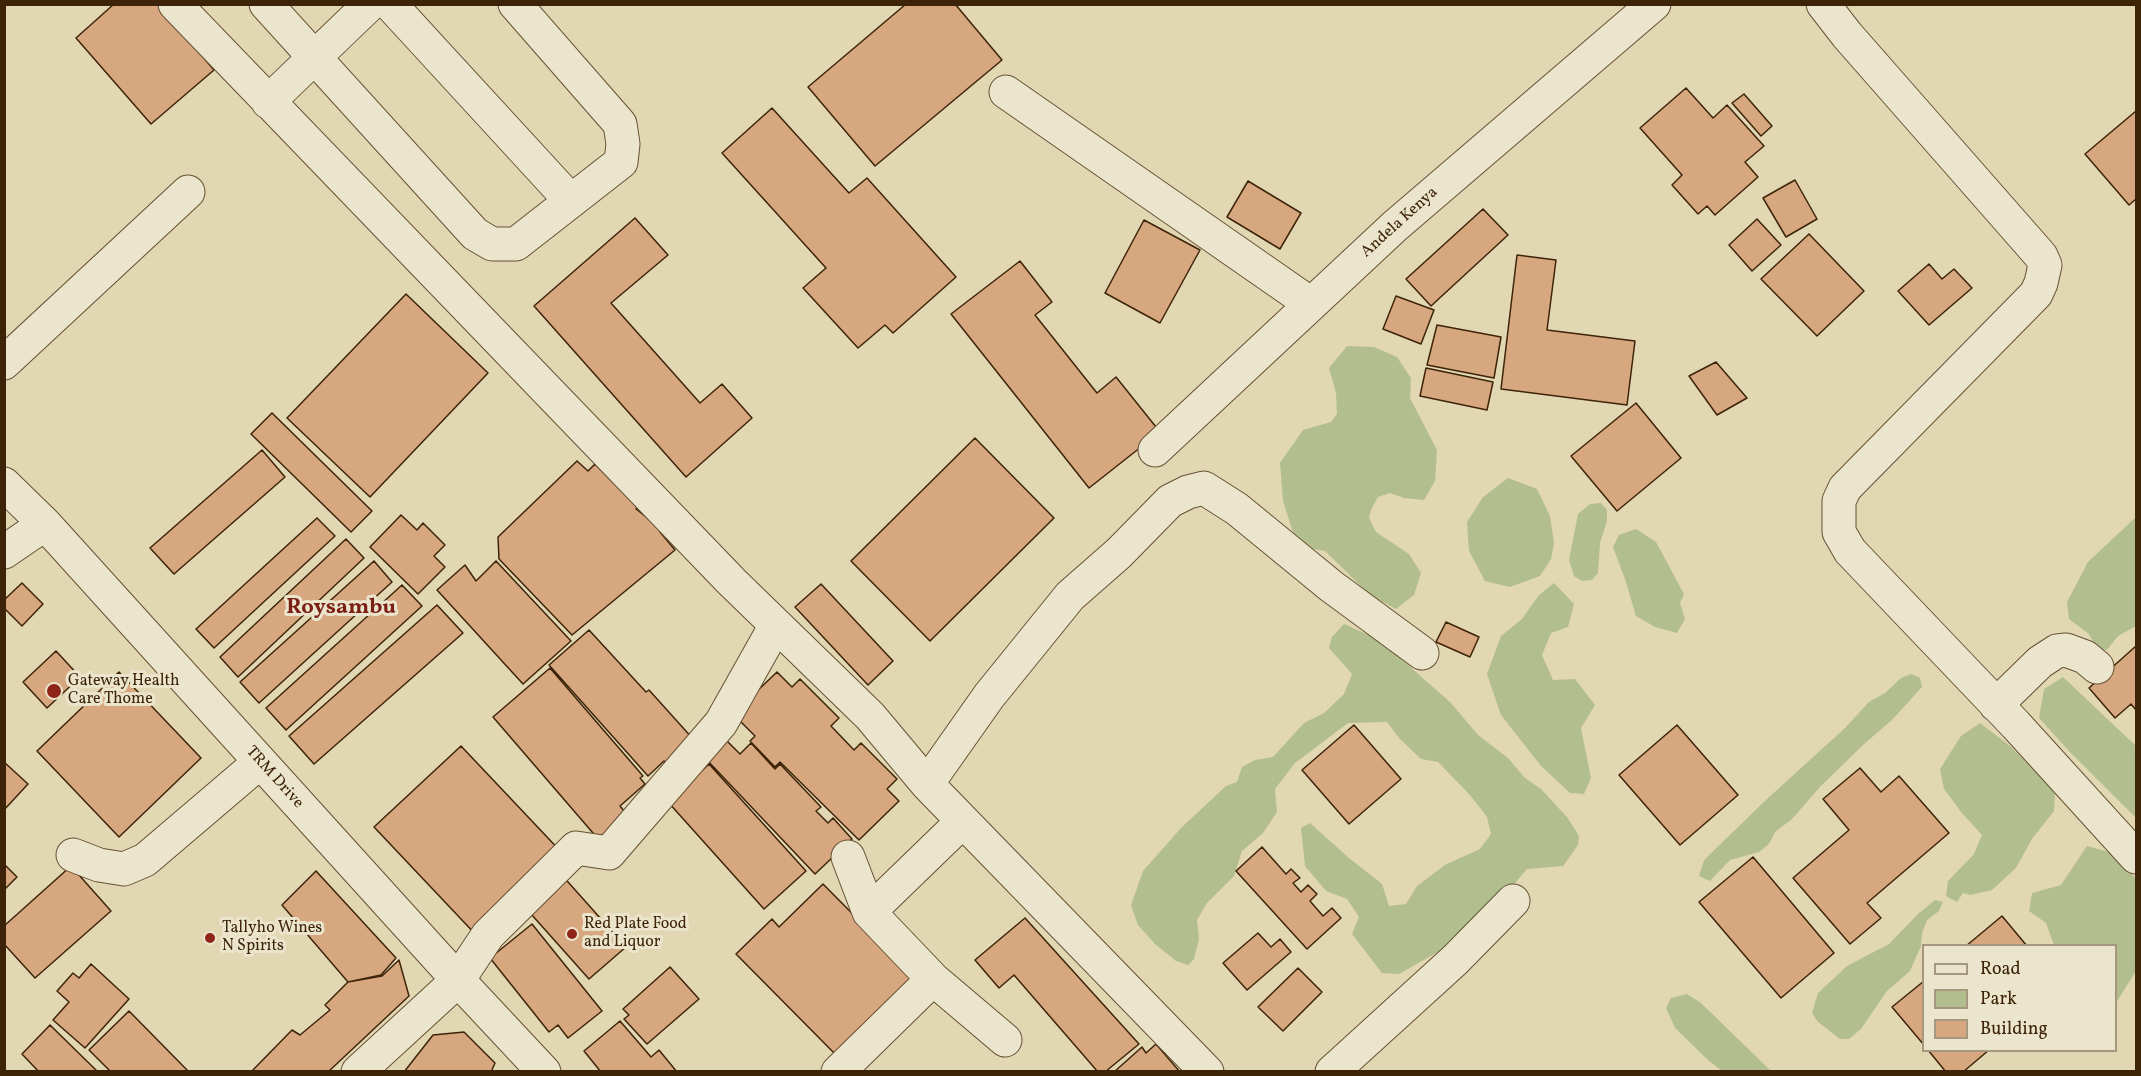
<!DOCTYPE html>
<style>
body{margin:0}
#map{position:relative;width:2141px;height:1076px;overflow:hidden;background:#e2d7b3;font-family:Vollkorn,serif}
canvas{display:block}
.frame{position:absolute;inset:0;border:6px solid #3d2408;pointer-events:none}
.legend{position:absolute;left:1922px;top:944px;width:195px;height:108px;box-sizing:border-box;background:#ece5ce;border:2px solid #a6987f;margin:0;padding:8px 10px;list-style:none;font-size:18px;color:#3d2408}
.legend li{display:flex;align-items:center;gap:12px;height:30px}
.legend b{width:30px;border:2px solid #a6987f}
</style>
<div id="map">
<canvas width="2141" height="1076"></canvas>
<div class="frame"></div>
<ul class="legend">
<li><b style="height:8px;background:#ece5ce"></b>Road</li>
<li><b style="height:16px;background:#b2be8d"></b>Park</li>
<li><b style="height:16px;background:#d7a77f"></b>Building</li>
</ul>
</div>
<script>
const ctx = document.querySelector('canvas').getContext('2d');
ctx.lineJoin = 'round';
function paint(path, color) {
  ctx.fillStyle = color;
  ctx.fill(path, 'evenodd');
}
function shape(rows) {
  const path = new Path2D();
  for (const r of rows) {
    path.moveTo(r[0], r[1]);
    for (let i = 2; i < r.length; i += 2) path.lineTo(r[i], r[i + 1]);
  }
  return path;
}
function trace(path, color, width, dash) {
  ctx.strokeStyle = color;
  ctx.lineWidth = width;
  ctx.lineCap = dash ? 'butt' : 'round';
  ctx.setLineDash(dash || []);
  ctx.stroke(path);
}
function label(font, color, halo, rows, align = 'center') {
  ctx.font = font + ' Vollkorn,serif';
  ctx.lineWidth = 6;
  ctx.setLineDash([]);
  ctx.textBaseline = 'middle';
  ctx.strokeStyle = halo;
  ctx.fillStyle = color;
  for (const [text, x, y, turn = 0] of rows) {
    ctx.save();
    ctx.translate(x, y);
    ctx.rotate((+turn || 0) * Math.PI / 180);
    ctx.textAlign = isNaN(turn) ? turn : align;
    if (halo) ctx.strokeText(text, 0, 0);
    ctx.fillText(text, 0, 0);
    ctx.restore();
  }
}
const green = shape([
 [1347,346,1374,347,1397,357,1411,378,1410,398,1437,450,1435,481,1424,500,1404,498,1390,493,1378,497,1371,510,1369,518,1376,532,1409,554,1421,573,1414,595,1396,609,1370,595,1325,551,1313,549,1293,532,1283,501,1280,463,1303,430,1331,422,1337,414,1336,393,1329,368],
 [1508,478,1537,489,1550,516,1554,543,1551,559,1540,576,1510,587,1485,581,1469,551,1467,522,1483,497],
 [1601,503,1607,510,1607,521,1600,543,1598,573,1592,580,1582,581,1574,576,1569,560,1578,514,1590,504],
 [2136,517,2136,626,2118,636,2107,650,2097,649,2089,634,2069,619,2067,602,2088,562],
 [1636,529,1656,542,1684,594,1680,603,1685,619,1677,633,1655,627,1636,616,1625,579,1613,547,1619,535],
 [1554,583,1574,604,1568,627,1551,633,1542,655,1553,680,1575,679,1595,705,1581,728,1591,778,1584,794,1570,793,1541,766,1501,715,1487,674,1501,636,1522,619,1539,595],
 [1344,624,1380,640,1451,703,1478,735,1508,758,1525,778,1541,789,1567,817,1579,836,1578,845,1563,866,1527,869,1487,916,1452,944,1399,974,1382,973,1352,934,1359,917,1347,899,1326,891,1305,866,1301,828,1310,823,1349,858,1382,884,1389,906,1406,904,1417,886,1445,865,1480,849,1491,834,1487,817,1470,795,1438,762,1421,759,1399,738,1387,722,1348,723,1295,763,1275,789,1277,812,1263,833,1242,851,1234,876,1207,903,1197,920,1199,939,1194,959,1188,965,1176,961,1155,944,1138,925,1131,905,1143,871,1181,828,1226,786,1237,782,1242,767,1255,760,1273,757,1304,723,1324,713,1344,694,1352,674,1329,648,1332,637],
 [1911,674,1920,678,1922,687,1892,720,1864,744,1820,787,1792,819,1775,832,1769,844,1759,852,1730,860,1710,881,1699,876,1704,860,1767,799,1845,728,1869,702,1885,693,1901,678],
 [2063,677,2136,746,2136,818,2070,752,2039,718,2044,689],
 [1980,723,2010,746,2055,791,2054,811,2032,839,2016,868,1992,890,1970,895,1963,893,1957,902,1946,896,1948,881,1974,854,1982,835,1961,812,1944,789,1940,769,1961,736],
 [2087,846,2112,853,2136,879,2136,971,2116,1003,2116,946,2054,945,2046,923,2029,911,2032,893,2061,885],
 [1935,900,1943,902,1939,911,1927,920,1922,933,1921,946,1910,971,1887,991,1861,1029,1849,1039,1840,1039,1818,1022,1812,1013,1818,993,1847,966,1889,944,1918,914],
 [1687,994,1701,1003,1771,1071,1722,1071,1708,1060,1675,1028,1666,1008,1671,998]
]);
const building = shape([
 [114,4,158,4,214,70,151,124,76,38,114,4],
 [906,4,955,4,1002,60,875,166,808,87,906,4],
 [1686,88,1713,118,1727,105,1764,146,1745,162,1758,177,1715,215,1707,206,1698,214,1672,185,1682,175,1640,128,1686,88],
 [1744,94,1772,126,1761,136,1732,103,1744,94],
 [772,108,849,193,867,178,956,277,893,333,885,325,858,348,803,288,826,268,722,153,772,108],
 [2136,111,2136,199,2129,205,2085,154,2136,111],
 [1795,180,1817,219,1786,237,1763,198,1795,180],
 [1248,181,1301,213,1280,249,1227,217,1248,181],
 [1483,209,1508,235,1431,306,1406,279,1483,209],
 [635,218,668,255,611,303,700,403,722,384,752,418,686,477,534,306,635,218],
 [1757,219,1781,245,1752,271,1729,245,1757,219],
 [1144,220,1200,250,1160,323,1105,293,1144,220],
 [1809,234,1864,291,1817,336,1761,279,1809,234],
 [1517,255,1556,260,1547,330,1635,341,1627,405,1501,389,1517,255],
 [1020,261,1052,302,1035,315,1097,393,1116,377,1160,432,1089,488,951,314,1020,261],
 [1929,264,1942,279,1954,269,1972,288,1929,325,1898,291,1929,264],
 [406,294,488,373,370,497,287,418,406,294],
 [1396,296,1434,310,1421,344,1383,329,1396,296],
 [1437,325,1501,337,1494,378,1427,365,1437,325],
 [1716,362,1747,398,1717,415,1689,376,1716,362],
 [1426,368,1493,382,1487,410,1420,396,1426,368],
 [1636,403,1681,458,1617,511,1571,456,1636,403],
 [272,413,372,511,351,532,251,434,272,413],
 [975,438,1054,518,930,641,851,561,975,438],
 [262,450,285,477,174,574,150,548,262,450],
 [577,461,588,471,595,464,624,493,641,502,636,509,645,516,649,512,665,529,660,532,675,550,572,635,499,559,498,537,577,461],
 [401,515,417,530,423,523,445,545,434,556,445,567,418,594,370,547,401,515],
 [317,518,335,536,214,648,196,629,317,518],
 [346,539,364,558,238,677,220,657,346,539],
 [374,561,392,582,259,703,240,682,374,561],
 [496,561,571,641,523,684,437,590,465,565,476,581,496,561],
 [22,583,43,604,22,626,4,608,4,600,22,583],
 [821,584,893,661,868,685,795,607,821,584],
 [402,585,422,606,286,730,266,708,402,585],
 [437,605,463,633,314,764,289,736,437,605],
 [1446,622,1479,637,1470,657,1436,642,1446,622],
 [589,630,646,692,649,690,694,740,667,764,664,761,648,776,549,665,589,630],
 [2136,646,2136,710,2131,704,2115,718,2089,688,2136,646],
 [56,651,80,677,47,708,23,682,56,651],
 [550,668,643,776,640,778,645,784,620,806,628,816,599,840,493,717,550,668],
 [119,672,201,758,119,837,37,751,119,672],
 [777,672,792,687,800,679,839,718,831,726,854,750,861,743,897,779,887,789,899,801,859,840,780,762,775,767,750,741,755,736,733,714,777,672],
 [1354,725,1401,779,1349,824,1302,770,1354,725],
 [1677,725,1738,795,1680,845,1619,775,1677,725],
 [725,739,740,754,751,743,775,769,780,764,821,807,816,811,828,823,833,818,852,839,815,874,705,758,725,739],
 [461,746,565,856,478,937,374,827,461,746],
 [4,762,28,784,4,810,4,762],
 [709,764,806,871,764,909,668,802,709,764],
 [1860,768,1881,792,1899,776,1949,833,1867,903,1881,918,1850,944,1793,878,1849,830,1823,799,1860,768],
 [1262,847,1286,874,1291,869,1300,878,1293,883,1301,892,1308,885,1317,894,1310,901,1323,916,1332,908,1341,918,1307,949,1236,871,1262,847],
 [1753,857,1834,953,1781,998,1699,902,1753,857],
 [4,864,17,877,4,890,4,864],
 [71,866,111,911,35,978,4,944,4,926,71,866],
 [316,871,396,958,381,975,348,982,282,905,316,871],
 [560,873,626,947,589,979,523,905,560,873],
 [823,884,919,981,840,1059,736,954,772,919,779,927,823,884],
 [2002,916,2027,946,1966,946,2002,916],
 [1025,918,1139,1044,1105,1072,1098,1072,1014,975,999,988,975,960,1025,918],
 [532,924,602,1011,568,1038,558,1025,549,1032,490,958,532,924],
 [1258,933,1271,947,1280,939,1291,952,1247,990,1223,963,1258,933],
 [399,960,409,996,328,1072,251,1072,292,1030,300,1035,330,1010,325,1005,348,982,382,976,399,960],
 [91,964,129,999,85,1048,53,1020,69,1002,57,991,73,973,79,978,91,964],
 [670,967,699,999,647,1044,624,1019,629,1015,623,1009,670,967],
 [1298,968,1322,992,1283,1031,1258,1007,1298,968],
 [1924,981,1924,1045,1892,1007,1924,981],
 [129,1011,189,1072,111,1072,89,1050,129,1011],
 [620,1021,651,1057,659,1050,677,1072,601,1072,584,1051,620,1021],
 [50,1025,98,1072,39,1072,22,1054,50,1025],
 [464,1032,495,1063,491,1072,404,1072,433,1035,464,1032],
 [1156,1044,1180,1072,1114,1072,1142,1047,1146,1053,1156,1044],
 [1928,1050,1989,1050,1963,1072,1946,1072,1928,1050]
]);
const minor = shape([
 [175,4,732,582,870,716,927,784,1207,1072],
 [266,4,475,234,492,244,516,244,621,162,623,144,620,124,515,4],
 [390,4,571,201],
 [1823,4,1847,35,2041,256,2045,265,2041,283,2036,294,1845,488,1839,501,1839,532,1850,551,2016,725,2136,857],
 [1006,92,1311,304],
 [268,102,370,4],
 [4,363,188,192],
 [1155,450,1395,226,1654,4],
 [4,484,45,524,458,980,544,1072],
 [4,552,45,524],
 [1996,705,2040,662,2057,651,2066,650,2085,657,2097,667],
 [927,784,989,696,1070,596,1119,553,1170,501,1188,492,1204,488,1237,509,1331,586,1422,653],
 [73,855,99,865,124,869,145,860,260,762],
 [848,857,869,912,933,979,1005,1040],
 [869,912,963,821],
 [358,1072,458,980,488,935,576,848,609,853,721,723,776,625],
 [838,1072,933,979],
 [1332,1072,1455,960,1513,901]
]);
const markers = [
 [54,691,8,"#8f2418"],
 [572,934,6,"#8f2418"],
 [210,938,6,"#8f2418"]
];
const streetNames = [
 ["Andela Kenya",1400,223,-42],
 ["TRM Drive",274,778,48]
];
const poiNames = [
 ["Gateway Health",68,682],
 ["Care Thome",68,700],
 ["Red Plate Food",584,925],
 ["and Liquor",584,943],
 ["Tallyho Wines",222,929],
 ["N Spirits",222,947]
];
const districtNames = [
 ["Roysambu",341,609]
];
paint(green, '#b2be8d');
paint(building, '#d7a77f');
trace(building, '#3d2408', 1.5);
trace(minor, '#665133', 35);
trace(minor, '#ece5ce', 33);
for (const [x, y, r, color] of markers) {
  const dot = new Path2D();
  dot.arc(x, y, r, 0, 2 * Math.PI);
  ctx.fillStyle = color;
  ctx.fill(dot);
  trace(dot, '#ece5ce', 2);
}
label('16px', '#3d2408', '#ece5ce', streetNames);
label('16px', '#3d2408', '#ece5ce', poiNames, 'left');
label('bold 22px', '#7a1f14', '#ece5ce', districtNames);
</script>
